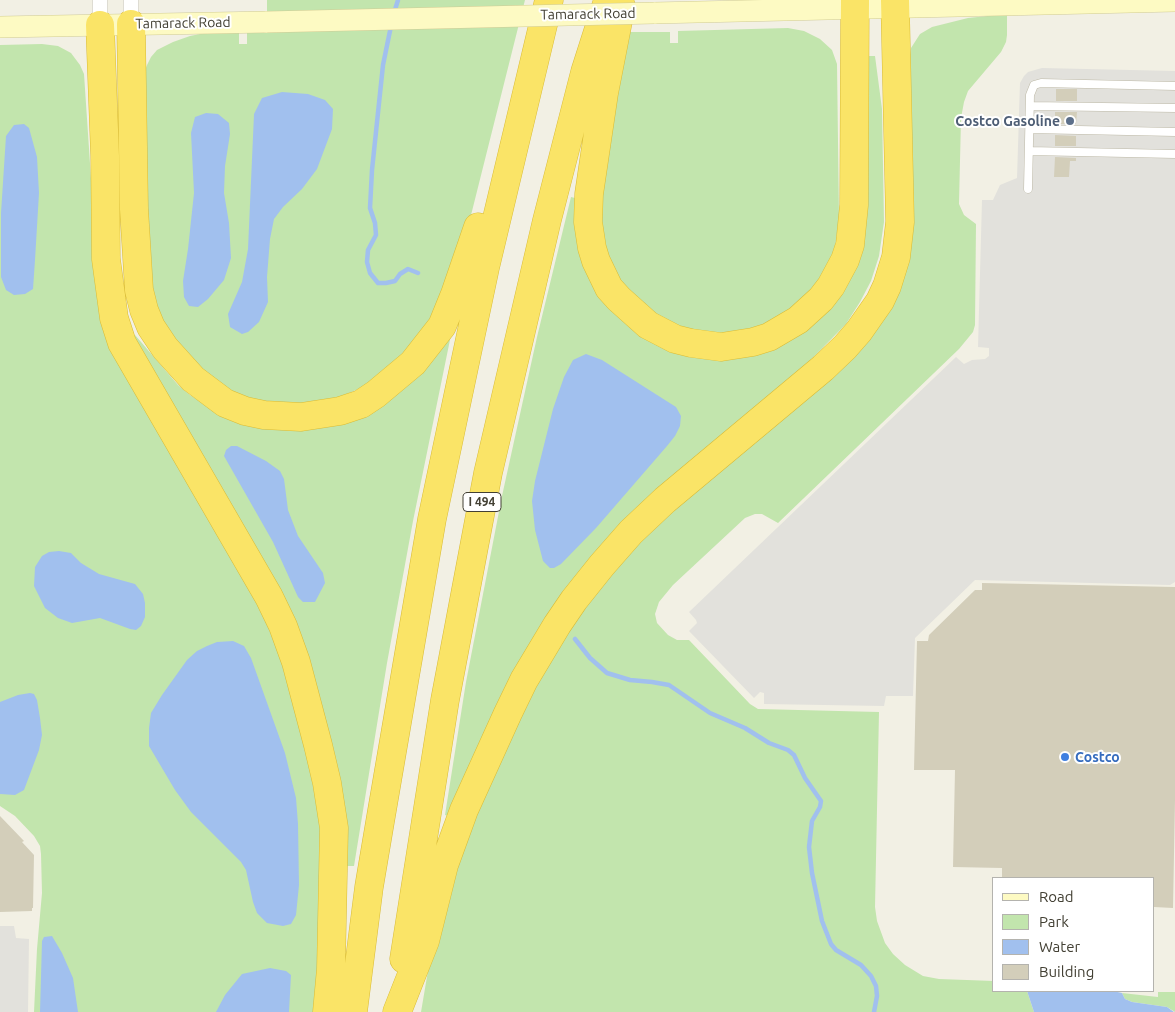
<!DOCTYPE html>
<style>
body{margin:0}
#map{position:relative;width:1175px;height:1012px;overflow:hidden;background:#f2f0e4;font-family:Ubuntu,sans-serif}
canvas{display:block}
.legend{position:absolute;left:992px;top:877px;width:162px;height:115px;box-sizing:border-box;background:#fff;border:1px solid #b4b3ae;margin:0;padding:6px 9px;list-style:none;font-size:15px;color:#434034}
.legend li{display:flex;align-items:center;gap:10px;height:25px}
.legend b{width:25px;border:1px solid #b4b3ae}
</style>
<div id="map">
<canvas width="1175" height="1012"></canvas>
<ul class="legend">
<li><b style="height:6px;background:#fdfac3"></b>Road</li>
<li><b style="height:14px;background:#c2e5ad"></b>Park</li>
<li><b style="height:14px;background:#a1c0ee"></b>Water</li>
<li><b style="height:14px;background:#d3ceba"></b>Building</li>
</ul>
</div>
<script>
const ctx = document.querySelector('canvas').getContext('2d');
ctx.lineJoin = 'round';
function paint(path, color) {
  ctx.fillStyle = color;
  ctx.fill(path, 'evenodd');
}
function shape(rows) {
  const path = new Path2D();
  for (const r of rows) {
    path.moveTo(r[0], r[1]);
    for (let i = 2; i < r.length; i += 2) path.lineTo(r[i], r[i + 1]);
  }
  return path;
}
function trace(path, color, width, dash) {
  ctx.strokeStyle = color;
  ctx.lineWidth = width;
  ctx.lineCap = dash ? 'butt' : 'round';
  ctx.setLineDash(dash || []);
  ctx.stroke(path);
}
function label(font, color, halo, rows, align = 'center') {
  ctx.font = font + ' Ubuntu,sans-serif';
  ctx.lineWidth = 4;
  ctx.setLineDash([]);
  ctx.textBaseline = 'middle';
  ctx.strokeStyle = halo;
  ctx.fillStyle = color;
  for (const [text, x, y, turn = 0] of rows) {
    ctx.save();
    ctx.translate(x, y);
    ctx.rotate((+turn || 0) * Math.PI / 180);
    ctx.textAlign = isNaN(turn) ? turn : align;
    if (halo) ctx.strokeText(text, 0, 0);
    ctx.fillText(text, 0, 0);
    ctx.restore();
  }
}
const green = shape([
 [267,0,525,0,464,243,437,310,414,342,392,365,363,387,331,401,274,406,220,389,157,324,148,263,145,70,147,65,151,57,157,50,173,42,190,36,205,33,239,32,239,44,247,44,247,32,267,32],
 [1007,14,1007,35,1006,42,1001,52,968,91,964,102,961,118,959,204,964,215,976,224,975,325,973,332,959,349,778,523,762,514,755,514,745,518,673,585,659,602,655,614,657,623,668,635,677,640,689,640,750,704,758,709,879,712,875,907,877,921,885,943,893,954,905,965,923,976,939,979,994,981,994,991,1027,991,1034,1012,421,1012,431,953,453,863,548,657,639,538,872,335,911,48,920,34,932,27,968,18],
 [788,28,804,31,820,39,832,50,837,64,839,218,835,248,822,278,787,315,739,335,673,328,621,288,597,228,627,32,670,32,670,43,678,43,678,31],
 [42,44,58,46,71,53,80,65,84,74,98,283,260,607,282,660,316,790,321,835,321,905,315,1012,34,1012,37,949,42,893,41,854,40,846,34,836,15,816,0,806,0,45],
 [869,56,875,56,882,109,884,222,879,256,871,281,860,302,846,324,787,384,637,520,452,817,445,815,466,682,502,496,537,337,571,197,579,199,581,239,675,348,823,311,867,96],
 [452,330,413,521,387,663,354,866,347,866,345,839,328,745,129,338,135,335,178,385,190,395,214,410,307,426],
 [1158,992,1175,992,1175,1012,1167,1007,1132,1002,1125,999,1122,993,1158,997]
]);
const parking = shape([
 [1042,68,1175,71,1175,582,1170,585,975,580,915,638,913,696,886,696,884,706,764,704,764,693,760,692,754,698,689,631,697,623,696,620,689,612,956,357,964,364,972,360,985,359,989,356,989,348,978,347,982,200,993,200,1000,185,1017,178,1020,83,1024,76,1028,72],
 [0,926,14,926,16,938,29,939,28,1012,0,1012]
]);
const water = shape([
 [282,92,308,94,325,100,333,109,332,129,317,169,302,189,283,207,274,219,270,239,267,277,268,302,259,322,248,332,242,334,230,327,228,314,242,282,248,249,254,114,262,98],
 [206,113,218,114,229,123,230,134,225,166,224,193,229,223,231,258,224,280,208,299,198,307,189,306,184,297,183,281,188,249,194,193,191,133,195,117],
 [24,124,29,128,37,157,39,193,35,260,33,289,25,294,14,295,6,290,1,277,1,213,6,136,14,125],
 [586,354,602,360,676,407,681,416,680,426,675,436,667,446,596,528,561,564,554,568,550,568,543,561,535,530,532,501,535,481,553,409,564,377,573,360],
 [231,446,237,446,266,461,280,471,284,479,288,510,298,536,323,573,325,583,315,602,303,602,298,597,273,542,224,456,226,450],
 [59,551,71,553,81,563,99,574,135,584,143,594,145,603,145,617,141,626,136,630,130,629,100,618,72,623,58,618,45,608,34,586,35,567,42,556,49,552],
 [233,641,244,646,251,658,285,753,296,798,298,824,299,885,296,915,291,924,283,926,267,923,257,913,253,902,246,870,241,862,191,812,175,790,149,746,149,728,151,713,162,695,187,660,197,651,207,646,217,642],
 [30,693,34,694,37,700,40,718,42,735,39,750,24,790,15,795,0,794,0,702,18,695],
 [52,936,62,953,73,978,78,1012,40,1012,42,941,44,937],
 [270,968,286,971,291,975,289,1012,216,1012,225,995,242,974],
 [1027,991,1113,991,1122,993,1125,999,1132,1002,1167,1007,1174,1012,1034,1012]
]);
const stream = shape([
 [394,13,398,0],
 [391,26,383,65,372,170,370,208,375,223,376,235,368,250,367,262,370,273,378,283,386,283,395,281,400,274,408,269,418,273],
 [575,639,590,658,607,673,630,680,652,682,669,685,710,713,745,728,769,743,788,750,794,755,805,778,821,801,820,807,812,821,809,847,812,873,822,921,831,944,836,950,861,965,871,976,876,986,877,996,874,1012]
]);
const building = shape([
 [1056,89,1077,89,1077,101,1056,101],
 [1055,112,1077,112,1076,124,1055,124],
 [1055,135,1076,136,1076,146,1055,146],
 [1055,157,1076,158,1076,161,1070,161,1069,177,1054,177],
 [982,583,1175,587,1175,800,1173,908,1154,907,1154,878,1002,878,1002,868,953,867,955,770,914,770,917,641,928,641,929,635,975,590,982,590],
 [0,816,24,841,22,842,34,855,33,908,32,908,32,911,0,912]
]);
const lane = shape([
 [1030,106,1175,108],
 [1030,129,1175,132],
 [1029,151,1175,154],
 [1028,189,1030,95,1034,85,1041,83,1175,86]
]);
const street = shape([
 [131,0,131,24],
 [100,25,100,0]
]);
const secondary = shape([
 [654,13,1175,1],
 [0,27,267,22]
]);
const highway = shape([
 [621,6,604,93,589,194,588,222,592,248,596,261,609,288,619,299,648,325,675,339,691,343,721,347,753,342,769,337,798,320,821,299,831,286,845,260,850,245,854,205,855,0],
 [131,24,134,209,139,290,144,310,151,327,165,348,193,379,225,403,245,411,264,415,301,417,340,411,361,404,376,394,413,363,442,326,455,294,478,227],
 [100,25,105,156,106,259,114,318,122,343,269,597,283,626,296,662,318,745,327,783,334,828,331,969,327,1012],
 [404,959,445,700,488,473,547,220,585,72,608,0],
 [353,1012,369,887,380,822,432,519,485,268,549,0],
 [397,1012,425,941,444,865,464,810,508,713,524,680,557,625,574,600,602,565,631,532,665,500,823,368,845,347,859,331,880,301,887,286,896,257,900,222,895,0]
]);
const secondaryBridge = shape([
 [267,22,654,13]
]);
const markers = [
 [1070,121,5,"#5c6f8a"],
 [1065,757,5,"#3f7fe0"]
];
const shields = [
 [482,502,38]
];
const shieldNames = [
 ["I 494",482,502]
];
const streetNames = [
 ["Tamarack Road",588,14,-1],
 ["Tamarack Road",183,23,-1]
];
const serviceNames = [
 ["Costco Gasoline",1060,121]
];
const shopNames = [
 ["Costco",1075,757]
];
paint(green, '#c2e5ad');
paint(parking, '#e2e1dc');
paint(water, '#a1c0ee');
trace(stream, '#a1c0ee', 4.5);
paint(building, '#d3ceba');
trace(lane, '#bdb9a7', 9);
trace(street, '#bdb9a7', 16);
trace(secondary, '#d1cc95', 22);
trace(highway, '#d9bb37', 29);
trace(lane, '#fff', 8);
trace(street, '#fff', 15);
trace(secondary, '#fdfac3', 21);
trace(highway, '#fae467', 28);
trace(secondaryBridge, '#d1cc95', 22, []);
trace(secondaryBridge, '#fdfac3', 21);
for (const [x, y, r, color] of markers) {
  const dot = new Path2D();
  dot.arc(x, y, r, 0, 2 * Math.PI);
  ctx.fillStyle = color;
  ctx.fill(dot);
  trace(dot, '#fff', 2);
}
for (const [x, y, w] of shields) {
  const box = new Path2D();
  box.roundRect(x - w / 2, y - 9.5, w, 19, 4);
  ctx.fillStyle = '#fff';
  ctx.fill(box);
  trace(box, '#434034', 1);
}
label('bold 12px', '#434034', null, shieldNames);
label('14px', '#434034', '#fff', streetNames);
label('bold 14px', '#4e5e75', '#fff', serviceNames, 'right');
label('bold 14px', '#366cbe', '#fff', shopNames, 'left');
</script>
